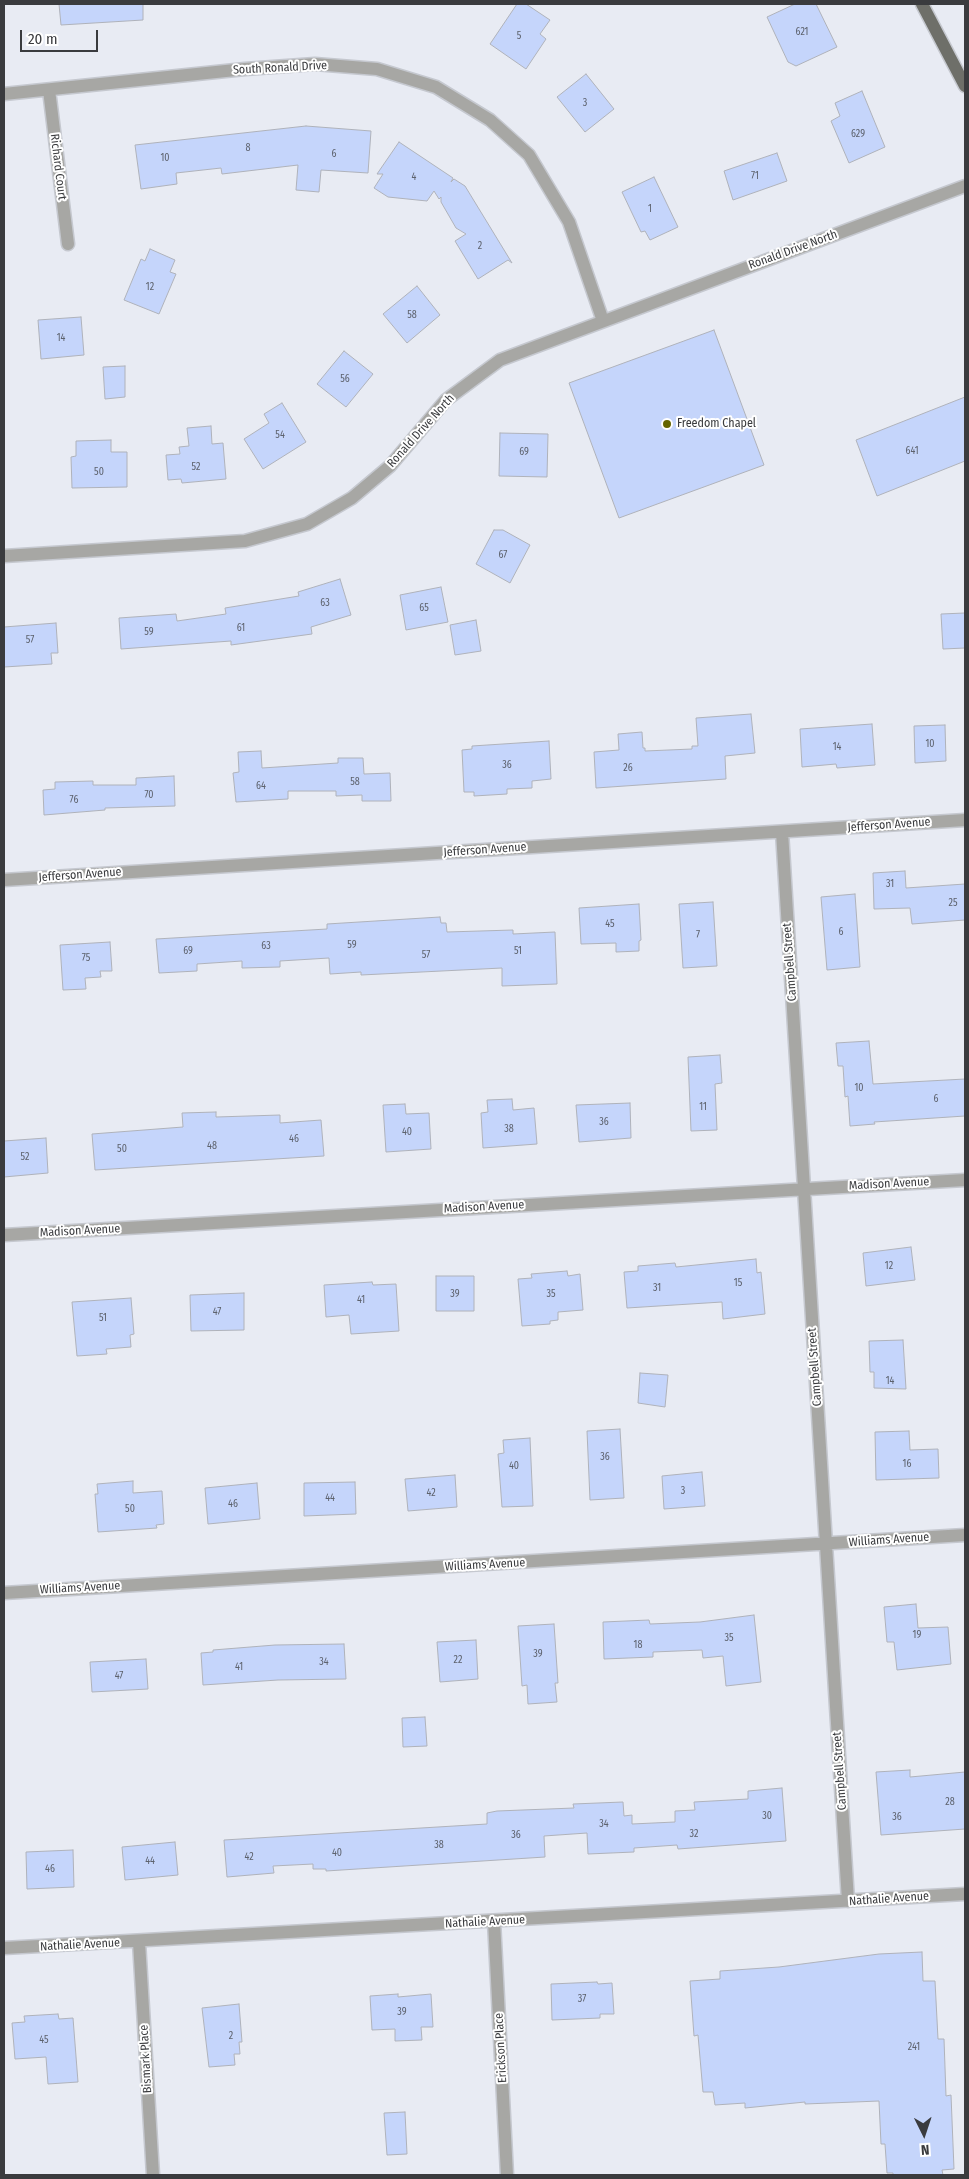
<!DOCTYPE html>
<style>
body{margin:0}
#map{position:relative;width:969px;height:2179px;overflow:hidden;background:#e8ebf3;font-family:"Fira Sans Condensed",sans-serif}
canvas{display:block}
.frame{position:absolute;inset:0;border:5px solid #3a3b3e;pointer-events:none}
.north{position:absolute;left:899px;top:2109px;width:50px;height:50px;-webkit-text-stroke:4px #fff;paint-order:stroke;rotate:176deg;font-size:14px;font-weight:700;line-height:20px;text-align:center;color:#3a3b3e}
.north::after{content:'';display:block;margin:auto;width:18px;height:22px;background:#3a3b3e;clip-path:polygon(50% 0,100% 100%,50% 72%,0 100%)}
.scale{position:absolute;left:20px;top:30px;width:78px;height:22px;box-sizing:border-box;border:2px solid #3a3b3e;border-top:0;padding-left:6px;font-size:15px;line-height:18px;white-space:nowrap;color:#3a3b3e;-webkit-text-stroke:4px #fff;paint-order:stroke}
</style>
<div id="map">
<canvas width="969" height="2179"></canvas>
<div class="frame"></div>
<div class="north">N</div>
<div class="scale">20 m</div>
</div>
<script>
const ctx = document.querySelector('canvas').getContext('2d');
ctx.lineJoin = 'round';
function paint(path, color) {
  ctx.fillStyle = color;
  ctx.fill(path, 'evenodd');
}
function shape(rows) {
  const path = new Path2D();
  for (const r of rows) {
    path.moveTo(r[0], r[1]);
    for (let i = 2; i < r.length; i += 2) path.lineTo(r[i], r[i + 1]);
  }
  return path;
}
function trace(path, color, width, dash) {
  ctx.strokeStyle = color;
  ctx.lineWidth = width;
  ctx.lineCap = dash ? 'butt' : 'round';
  ctx.setLineDash(dash || []);
  ctx.stroke(path);
}
function label(font, color, halo, rows, align = 'center') {
  ctx.font = font + ' "Fira Sans Condensed",sans-serif';
  ctx.lineWidth = 4;
  ctx.setLineDash([]);
  ctx.textBaseline = 'middle';
  ctx.strokeStyle = halo;
  ctx.fillStyle = color;
  for (const [text, x, y, turn = 0] of rows) {
    ctx.save();
    ctx.translate(x, y);
    ctx.rotate((+turn || 0) * Math.PI / 180);
    ctx.textAlign = isNaN(turn) ? turn : align;
    if (halo) ctx.strokeText(text, 0, 0);
    ctx.fillText(text, 0, 0);
    ctx.restore();
  }
}
const building = shape([
 [59,4,143,4,143,20,61,25,59,4],
 [517,4,526,4,550,20,540,34,546,39,526,69,490,44,517,4],
 [795,4,816,4,837,47,796,66,788,62,767,17,795,4],
 [586,74,614,109,585,132,557,97,586,74],
 [862,91,885,147,849,163,831,121,840,116,835,103,862,91],
 [306,126,371,131,368,173,321,170,319,192,296,190,298,165,222,174,221,168,176,173,177,184,141,189,135,145,306,126],
 [399,142,453,178,451,182,454,179,465,186,512,263,508,260,478,279,455,241,466,234,456,228,441,202,441,197,439,199,434,191,427,201,388,197,374,188,383,174,377,174,399,142],
 [777,153,787,181,733,200,724,171,777,153],
 [654,177,678,227,650,240,645,231,641,232,622,192,654,177],
 [150,249,175,260,170,272,176,274,159,314,124,300,141,259,145,261,150,249],
 [417,286,440,315,407,343,383,314,417,286],
 [81,317,84,355,41,359,38,320,81,317],
 [714,330,764,465,619,518,569,383,714,330],
 [344,351,373,374,346,407,317,384,344,351],
 [125,366,125,397,105,399,103,367,125,366],
 [965,397,965,461,877,496,856,440,965,397],
 [282,403,306,442,263,469,244,439,269,423,264,414,282,403],
 [211,426,212,444,223,443,226,479,182,483,181,479,168,480,166,455,180,454,179,447,189,446,187,428,211,426],
 [500,433,548,434,547,477,499,476,500,433],
 [111,440,111,452,127,452,127,487,72,488,71,457,76,456,76,441,111,440],
 [494,530,503,530,530,545,510,583,476,564,494,530],
 [340,579,351,615,311,627,312,634,231,645,231,641,121,649,119,618,176,614,177,621,226,614,225,608,299,596,298,592,340,579],
 [441,587,448,622,406,630,400,595,441,587],
 [965,613,965,648,943,649,941,614,965,613],
 [476,620,481,651,455,655,450,625,476,620],
 [56,623,58,653,51,653,52,664,4,667,4,627,56,623],
 [751,714,755,753,725,756,726,779,596,788,594,752,619,750,618,734,642,732,643,748,645,748,645,751,692,749,692,746,698,746,696,718,751,714],
 [872,724,875,765,837,768,836,764,802,767,800,729,872,724],
 [945,725,946,761,915,763,914,726,945,725],
 [549,741,551,779,532,781,532,788,507,789,507,794,474,796,474,792,464,792,462,750,472,749,472,746,549,741],
 [261,751,262,768,338,763,338,758,363,758,364,774,390,773,391,801,362,801,362,795,336,796,336,791,288,791,288,799,236,802,233,773,239,772,238,752,261,751],
 [174,776,175,806,105,808,105,810,44,815,43,790,55,789,55,782,93,781,93,785,136,785,136,778,174,776],
 [905,871,906,888,965,884,965,920,912,924,910,908,874,909,873,873,905,871],
 [855,894,860,967,827,970,821,897,855,894],
 [713,902,717,966,683,968,679,904,713,902],
 [639,904,641,940,639,941,639,951,616,952,616,943,581,944,579,908,639,904],
 [440,917,441,923,446,923,447,932,513,930,513,934,555,932,557,984,502,986,502,968,361,975,361,972,330,974,329,958,280,961,280,967,242,968,242,961,197,964,197,971,159,973,156,939,327,929,327,924,440,917],
 [110,942,112,971,100,971,101,977,85,978,86,989,63,990,60,945,110,942],
 [869,1041,873,1084,965,1079,965,1116,874,1122,875,1124,850,1126,848,1096,845,1097,843,1066,838,1066,836,1043,869,1041],
 [720,1055,722,1083,715,1084,717,1130,691,1131,688,1057,720,1055],
 [512,1099,513,1110,534,1108,537,1144,483,1148,481,1113,488,1112,487,1100,512,1099],
 [630,1103,631,1138,579,1142,576,1105,630,1103],
 [405,1104,406,1114,429,1113,431,1149,386,1152,383,1105,405,1104],
 [216,1112,216,1117,280,1115,280,1123,321,1120,324,1156,95,1170,92,1134,183,1127,182,1113,216,1112],
 [46,1138,48,1173,4,1177,4,1141,46,1138],
 [911,1247,915,1280,866,1286,863,1253,911,1247],
 [756,1259,757,1273,761,1272,765,1314,723,1319,722,1302,627,1308,624,1272,638,1271,638,1266,675,1263,676,1267,756,1259],
 [567,1271,568,1276,580,1274,583,1310,558,1312,558,1320,550,1321,550,1324,522,1326,518,1279,532,1278,531,1274,567,1271],
 [436,1276,474,1276,474,1311,436,1311,436,1276],
 [372,1282,373,1285,396,1284,399,1331,351,1334,349,1315,326,1317,324,1285,372,1282],
 [244,1293,244,1330,191,1331,190,1295,244,1293],
 [131,1298,134,1334,130,1335,131,1347,106,1349,107,1354,77,1356,72,1302,131,1298],
 [903,1340,906,1389,874,1388,874,1372,870,1372,869,1341,903,1340],
 [640,1373,668,1375,665,1407,638,1403,640,1373],
 [620,1429,624,1498,590,1500,587,1431,620,1429],
 [909,1431,910,1450,938,1449,939,1478,876,1480,875,1432,909,1431],
 [530,1438,533,1506,502,1507,498,1454,504,1453,503,1440,530,1438],
 [702,1472,705,1506,664,1509,662,1476,702,1472],
 [455,1475,457,1507,408,1511,405,1479,455,1475],
 [133,1481,133,1493,162,1491,164,1524,156,1525,157,1528,98,1532,95,1494,98,1494,97,1484,133,1481],
 [355,1482,356,1514,304,1516,304,1483,355,1482],
 [257,1483,260,1519,208,1524,205,1488,257,1483],
 [916,1604,918,1628,948,1627,951,1664,897,1670,894,1642,887,1642,884,1607,916,1604],
 [754,1615,761,1682,726,1686,723,1656,703,1658,702,1650,653,1652,653,1657,604,1659,603,1622,649,1620,650,1624,700,1622,754,1615],
 [554,1624,558,1683,555,1683,557,1702,528,1704,527,1685,522,1686,518,1626,554,1624],
 [476,1640,478,1679,440,1682,437,1642,476,1640],
 [344,1644,346,1679,278,1680,203,1685,201,1653,213,1652,213,1650,275,1645,344,1644],
 [146,1659,148,1689,92,1692,90,1662,146,1659],
 [425,1717,427,1746,403,1747,402,1718,425,1717],
 [910,1770,910,1777,965,1772,965,1829,881,1835,876,1772,910,1770],
 [782,1788,786,1841,678,1849,677,1845,634,1848,634,1852,588,1854,587,1833,544,1836,545,1857,326,1871,326,1869,313,1869,313,1864,273,1866,274,1873,227,1877,224,1840,487,1824,487,1813,497,1811,574,1808,573,1804,623,1802,624,1816,632,1815,632,1824,675,1822,675,1811,695,1810,694,1802,748,1799,748,1791,782,1788],
 [175,1842,178,1875,125,1880,122,1847,175,1842],
 [73,1850,74,1887,27,1889,26,1852,73,1850],
 [922,1952,923,1981,935,1981,938,2039,944,2039,946,2096,951,2095,954,2169,942,2170,943,2175,893,2175,893,2173,887,2173,885,2144,881,2144,879,2101,805,2104,805,2102,745,2108,745,2103,715,2105,713,2092,703,2092,698,2035,694,2036,690,1981,720,1979,720,1971,779,1967,879,1954,922,1952],
 [597,1982,598,1984,612,1983,614,2014,600,2014,600,2018,552,2020,551,1984,597,1982],
 [398,1994,398,1997,431,1994,433,2027,421,2027,422,2040,395,2041,395,2029,372,2030,370,1996,398,1994],
 [239,2004,242,2042,239,2042,240,2054,234,2054,235,2065,209,2067,202,2008,239,2004],
 [58,2014,59,2019,73,2018,78,2082,48,2084,46,2057,15,2059,12,2023,25,2022,24,2016,58,2014],
 [405,2112,407,2154,387,2155,384,2113,405,2112]
]);
const minor = shape([
 [49,90,68,244],
 [4,94,245,69,315,64,377,69,436,87,490,120,529,155,569,222,603,321],
 [4,556,245,541,307,524,352,498,390,466,446,400,500,360,965,186],
 [782,832,848,1901],
 [4,880,965,820],
 [4,1235,965,1180],
 [4,1593,965,1535],
 [494,1921,507,2175],
 [139,1942,153,2175],
 [4,1948,965,1894]
]);
const primary = shape([
 [922,4,965,86]
]);
const markers = [
 [667,424,5,"#646500"]
];
const numberNames = [
 ["621",802,32],
 ["5",519,36],
 ["3",585,103],
 ["629",858,134],
 ["8",248,148],
 ["6",334,154],
 ["10",165,158],
 ["71",755,176],
 ["4",414,177],
 ["1",650,209],
 ["2",480,246],
 ["12",150,287],
 ["58",412,315],
 ["14",61,338],
 ["56",345,379],
 ["54",280,435],
 ["641",912,451],
 ["69",524,452],
 ["52",196,467],
 ["50",99,472],
 ["67",503,555],
 ["63",325,603],
 ["65",424,608],
 ["61",241,628],
 ["59",149,632],
 ["57",30,640],
 ["10",930,744],
 ["14",837,747],
 ["36",507,765],
 ["26",628,768],
 ["58",355,782],
 ["64",261,786],
 ["70",149,795],
 ["76",74,800],
 ["31",890,884],
 ["25",953,903],
 ["45",610,924],
 ["6",841,932],
 ["7",698,935],
 ["59",352,945],
 ["63",266,946],
 ["69",188,951],
 ["51",518,951],
 ["57",426,955],
 ["75",86,958],
 ["10",859,1088],
 ["6",936,1099],
 ["11",703,1107],
 ["36",604,1122],
 ["38",509,1129],
 ["40",407,1132],
 ["46",294,1139],
 ["48",212,1146],
 ["50",122,1149],
 ["52",25,1157],
 ["12",889,1266],
 ["15",738,1283],
 ["31",657,1288],
 ["39",455,1294],
 ["35",551,1294],
 ["41",361,1300],
 ["47",217,1312],
 ["51",103,1318],
 ["14",890,1381],
 ["36",605,1457],
 ["16",907,1464],
 ["40",514,1466],
 ["3",683,1491],
 ["42",431,1493],
 ["44",330,1498],
 ["46",233,1504],
 ["50",130,1509],
 ["19",917,1635],
 ["35",729,1638],
 ["18",638,1645],
 ["39",538,1654],
 ["22",458,1660],
 ["34",324,1662],
 ["41",239,1667],
 ["47",119,1676],
 ["28",950,1802],
 ["30",767,1816],
 ["36",897,1817],
 ["34",604,1824],
 ["32",694,1834],
 ["36",516,1835],
 ["38",439,1845],
 ["40",337,1853],
 ["42",249,1857],
 ["44",150,1861],
 ["46",50,1869],
 ["37",582,1999],
 ["39",402,2012],
 ["2",231,2036],
 ["45",44,2040],
 ["241",914,2047]
];
const streetNames = [
 ["South Ronald Drive",280,68,-3],
 ["Richard Court",58,167,83],
 ["Ronald Drive North",793,250,-20],
 ["Ronald Drive North",421,431,-48],
 ["Jefferson Avenue",889,825,-4],
 ["Jefferson Avenue",485,850,-4],
 ["Jefferson Avenue",80,875,-4],
 ["Campbell Street",790,962,-94],
 ["Madison Avenue",889,1184,-3],
 ["Madison Avenue",484,1207,-3],
 ["Madison Avenue",80,1231,-3],
 ["Campbell Street",815,1367,-94],
 ["Williams Avenue",889,1540,-4],
 ["Williams Avenue",485,1565,-3],
 ["Williams Avenue",80,1588,-3],
 ["Campbell Street",840,1771,-94],
 ["Nathalie Avenue",889,1899,-4],
 ["Nathalie Avenue",485,1922,-3],
 ["Nathalie Avenue",80,1945,-3],
 ["Erickson Place",501,2048,-93],
 ["Bismark Place",146,2059,-93]
];
const poiNames = [
 ["Freedom Chapel",677,424]
];
paint(building, '#c5d5fb');
trace(building, '#afb2ba', 1);
trace(minor, '#c5c8cf', 15);
trace(primary, '#c5c8cf', 15);
trace(minor, '#a7a7a4', 12);
trace(primary, '#6e6f69', 12);
for (const [x, y, r, color] of markers) {
  const dot = new Path2D();
  dot.arc(x, y, r, 0, 2 * Math.PI);
  ctx.fillStyle = color;
  ctx.fill(dot);
  trace(dot, '#fff', 2);
}
label('10px', '#5d626d', null, numberNames);
label('12px', '#3a3b3e', '#fff', streetNames);
label('12px', '#3a3b3e', '#fff', poiNames, 'left');
</script>
